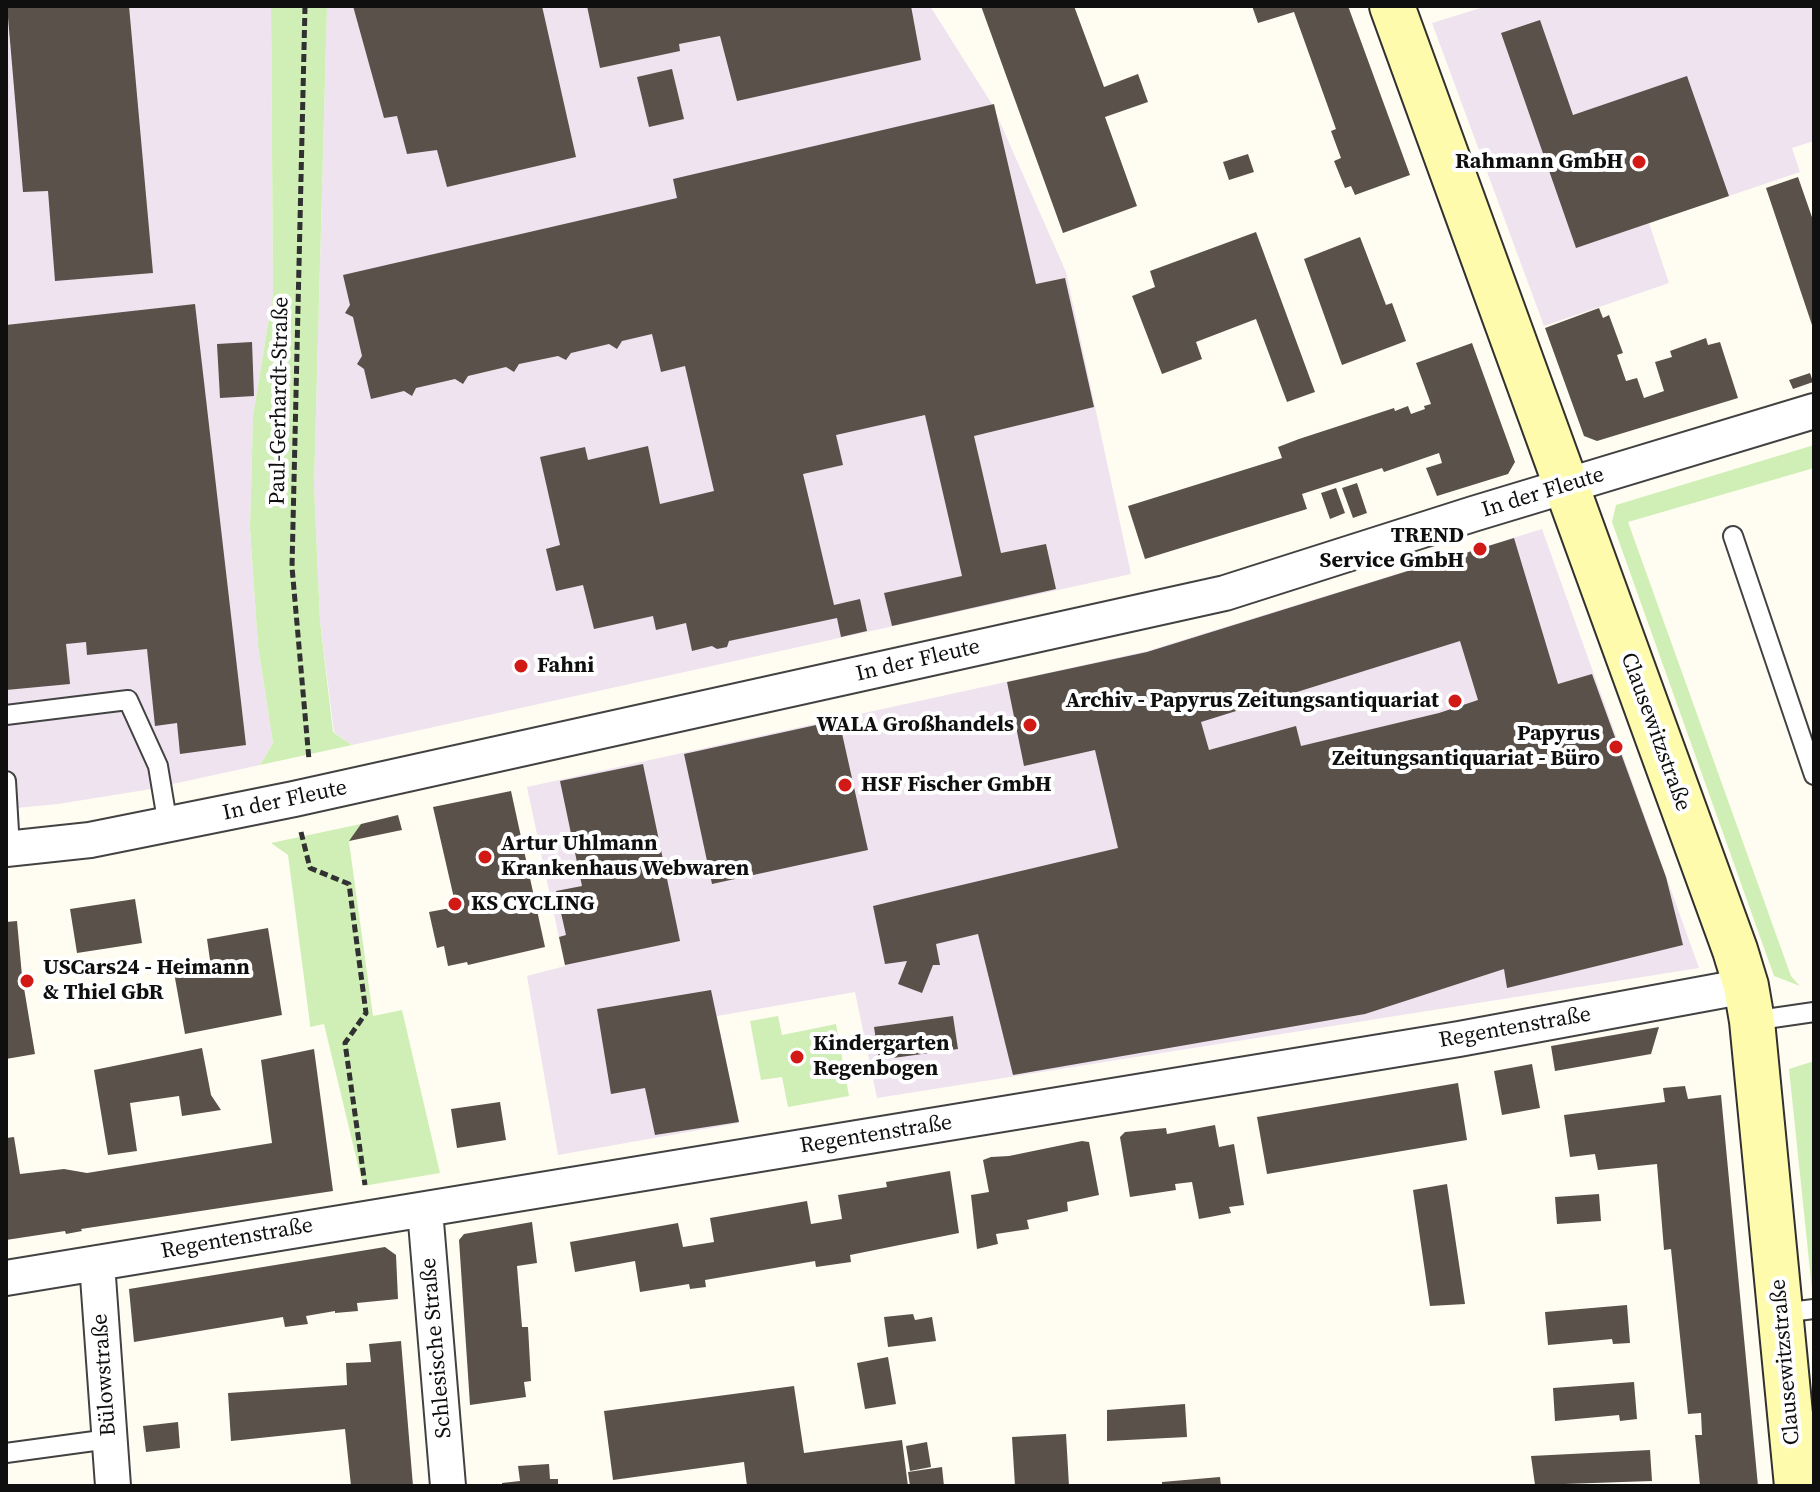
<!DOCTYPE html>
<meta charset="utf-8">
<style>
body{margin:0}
#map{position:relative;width:1820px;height:1492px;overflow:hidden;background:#fffdf2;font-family:"Source Serif 4",serif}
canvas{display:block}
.frame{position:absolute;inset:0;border:8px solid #0f0f0f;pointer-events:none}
</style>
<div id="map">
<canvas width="1820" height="1492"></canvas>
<div class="frame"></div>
</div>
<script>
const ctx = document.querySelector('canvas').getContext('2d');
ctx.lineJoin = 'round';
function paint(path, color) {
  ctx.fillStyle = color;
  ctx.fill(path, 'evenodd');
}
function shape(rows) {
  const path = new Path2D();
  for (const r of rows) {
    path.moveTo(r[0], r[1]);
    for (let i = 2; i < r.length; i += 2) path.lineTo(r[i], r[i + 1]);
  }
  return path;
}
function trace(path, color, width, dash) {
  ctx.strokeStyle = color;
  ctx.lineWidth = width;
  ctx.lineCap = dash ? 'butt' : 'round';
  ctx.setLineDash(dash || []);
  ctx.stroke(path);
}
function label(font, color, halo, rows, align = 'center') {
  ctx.font = font + ' "Source Serif 4",serif';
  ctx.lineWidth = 8;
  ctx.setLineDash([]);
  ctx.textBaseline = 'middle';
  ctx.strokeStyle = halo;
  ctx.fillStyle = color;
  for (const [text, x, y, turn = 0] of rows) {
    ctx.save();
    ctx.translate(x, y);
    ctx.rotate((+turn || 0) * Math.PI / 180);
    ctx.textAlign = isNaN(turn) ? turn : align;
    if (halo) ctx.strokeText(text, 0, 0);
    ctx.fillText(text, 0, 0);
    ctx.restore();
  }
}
const industrial = shape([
 [6,6,271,6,273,293,253,416,250,529,258,646,273,743,260,765,145,790,58,804,6,809],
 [327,6,930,6,992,104,1066,272,1131,574,352,745,334,732,320,621,314,486],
 [1487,6,1814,6,1814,141,1792,148,1800,172,1649,223,1669,283,1544,326,1432,23],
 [1542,529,1699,968,877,1098,855,992,717,1016,739,1123,558,1155,527,976,565,966,527,787,1147,651]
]);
const green = shape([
 [271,6,327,6,314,486,320,621,333,732,352,745,260,765,273,743,258,646,250,529,253,416,273,293],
 [1814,445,1814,468,1628,522,1791,976,1800,986,1774,976,1612,522,1616,505],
 [361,824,349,842,373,1016,402,1010,440,1173,363,1186,324,1024,310,1027,310,1024,288,855,271,843],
 [778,1016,782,1035,836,1024,849,1096,788,1107,782,1077,761,1080,750,1021],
 [1814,1061,1814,1309,1789,1069]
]);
const building = shape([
 [7,6,129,6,153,273,55,281,48,191,23,192],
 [353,6,542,6,576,157,447,187,437,150,407,154,397,116,384,118],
 [587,6,911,6,921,60,737,101,720,36,679,44,680,51,600,68],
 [981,6,1074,6,1104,87,1138,74,1148,102,1105,117,1137,206,1063,233],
 [1252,6,1348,6,1410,175,1355,195,1351,186,1345,188,1334,161,1341,158,1331,131,1336,129,1294,12,1258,23],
 [1540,20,1573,115,1687,76,1729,196,1576,248,1501,33],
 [672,69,684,119,649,127,637,77],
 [994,104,1036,284,1065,278,1094,407,974,436,1001,553,1046,544,1056,589,892,626,884,593,962,576,925,415,836,435,843,465,803,474,834,605,860,599,867,631,841,637,837,618,729,641,727,647,717,649,712,646,692,651,686,623,656,630,653,616,594,629,583,585,556,591,546,549,560,545,540,457,585,447,588,460,648,446,660,504,714,491,685,366,661,372,652,334,622,341,617,349,609,344,571,353,566,360,558,356,519,364,514,372,506,367,468,376,463,384,455,379,416,388,412,396,404,391,371,399,364,369,357,364,362,356,353,317,345,313,350,305,343,275,677,198,673,179],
 [1248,154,1254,172,1229,180,1223,162],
 [1798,177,1814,223,1813,328,1766,188],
 [1256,232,1315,392,1287,402,1256,319,1196,342,1202,359,1162,374,1132,296,1155,287,1150,271],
 [1360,237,1386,305,1392,303,1406,341,1342,365,1304,259],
 [195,304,246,745,180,754,177,723,155,726,147,649,87,655,86,642,66,644,70,684,6,690,6,325],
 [1599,308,1603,318,1609,315,1623,353,1617,355,1626,381,1637,378,1644,398,1664,391,1655,362,1672,357,1670,351,1706,338,1708,345,1720,342,1738,398,1597,441,1584,436,1545,328],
 [252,342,254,396,220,398,217,344],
 [1472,343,1515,462,1508,474,1437,496,1426,468,1442,463,1439,453,1384,472,1382,468,1302,494,1307,509,1145,559,1128,506,1282,458,1278,447,1299,439,1394,408,1395,411,1408,406,1411,414,1425,409,1424,406,1431,404,1416,363],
 [1810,373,1813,382,1793,389,1789,380],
 [1357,483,1367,513,1353,518,1342,488],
 [1336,488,1345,513,1330,519,1321,493],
 [1514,538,1558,684,1592,674,1666,877,1683,945,1507,988,1504,969,1365,1014,1013,1075,978,934,936,944,940,965,933,965,922,993,898,984,907,961,885,964,873,906,1118,848,1095,750,1024,766,1007,682,1147,652],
 [1460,641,1478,700,1439,713,1301,746,1296,726,1209,750,1201,722],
 [839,720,868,850,712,884,684,754],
 [643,764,680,941,565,965,559,937,566,935,556,891,582,886,560,781],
 [511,791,545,947,468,965,467,962,448,966,444,946,437,948,429,912,456,907,433,807],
 [398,815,402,830,349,841,361,824],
 [135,899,142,943,77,953,70,909],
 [17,921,22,976,35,1054,6,1059,6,922],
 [268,928,282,1015,185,1034,173,967,210,960,207,939],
 [711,990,739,1122,655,1135,645,1088,611,1094,597,1009],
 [953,1016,958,1049,879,1060,874,1027],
 [1659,1027,1651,1054,1555,1071,1551,1046],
 [202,1048,211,1095,221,1110,182,1116,179,1096,130,1103,137,1151,108,1155,94,1070],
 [314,1049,333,1191,81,1229,82,1231,66,1234,65,1231,6,1240,6,1138,14,1137,20,1174,64,1169,87,1173,272,1143,261,1060],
 [1532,1064,1540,1108,1502,1115,1494,1071],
 [1458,1083,1467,1140,1267,1174,1257,1117],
 [1685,1086,1688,1099,1721,1095,1758,1486,1700,1486,1695,1435,1702,1435,1701,1413,1688,1414,1671,1249,1664,1250,1657,1164,1598,1170,1595,1154,1570,1157,1564,1115,1665,1102,1663,1088],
 [500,1102,506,1140,457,1148,451,1109],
 [1215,1125,1219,1147,1234,1144,1244,1205,1229,1207,1231,1213,1199,1219,1192,1182,1175,1184,1176,1190,1130,1197,1120,1137,1125,1132,1166,1128,1167,1134],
 [1082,1141,1089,1142,1099,1195,1067,1202,1068,1211,1027,1220,1029,1229,996,1234,998,1244,977,1249,971,1195,989,1192,983,1160,991,1157,1009,1156],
 [950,1171,959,1233,850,1255,851,1262,816,1267,815,1261,705,1280,706,1287,690,1289,689,1284,640,1292,635,1261,575,1272,570,1242,678,1223,683,1247,714,1242,710,1218,807,1201,811,1224,842,1219,838,1195,887,1187,886,1182],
 [1447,1184,1465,1304,1430,1306,1413,1190],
 [1599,1194,1601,1221,1557,1224,1555,1197],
 [532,1222,537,1263,517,1266,522,1327,528,1327,531,1381,524,1382,526,1397,470,1405,459,1240,464,1234],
 [385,1247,396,1255,398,1299,357,1303,358,1311,335,1313,335,1311,306,1316,308,1324,285,1327,283,1317,134,1342,129,1289],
 [1627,1305,1630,1343,1613,1344,1612,1339,1548,1345,1545,1312],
 [913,1314,915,1320,932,1317,936,1341,888,1347,884,1317],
 [401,1341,413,1486,351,1486,345,1429,231,1441,228,1393,347,1385,346,1363,371,1362,369,1344],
 [888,1357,896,1404,865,1409,857,1363],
 [1634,1382,1637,1419,1620,1421,1619,1415,1555,1421,1553,1388],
 [794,1386,804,1453,902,1440,908,1486,747,1486,744,1462,613,1480,604,1411],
 [1185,1404,1187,1437,1107,1441,1107,1410],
 [178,1422,180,1448,146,1452,143,1426],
 [1066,1434,1069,1486,1015,1486,1012,1437],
 [927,1442,931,1467,910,1471,906,1446],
 [1650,1450,1652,1481,1535,1485,1531,1456],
 [549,1464,550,1479,558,1479,558,1486,502,1486,502,1483,520,1481,518,1466],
 [942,1467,944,1486,910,1486,908,1472],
 [1220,1477,1221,1486,1162,1486,1162,1482]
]);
const path = shape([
 [305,6,292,567,309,760],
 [301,832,310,868,349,884,366,1013,345,1043,365,1185]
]);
const lane = shape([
 [1733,536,1814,775],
 [6,715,128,700,158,766,168,826],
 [6,781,10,848],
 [1752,1021,1814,1012],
 [1781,1313,1814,1309],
 [6,1453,109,1439]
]);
const street = shape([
 [6,849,90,840,294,799,1225,593,1473,514,1814,411],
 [425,1210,448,1486],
 [97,1263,113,1486],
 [6,1278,1459,1039,1746,986]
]);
const secondary = shape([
 [1392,6,1735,950,1746,986,1752,1021,1797,1486]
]);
const markers = [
 [1639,162,8,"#d11a16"],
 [1480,549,8,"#d11a16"],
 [521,666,8,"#d11a16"],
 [1455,701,8,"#d11a16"],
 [1030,725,8,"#d11a16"],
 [1616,747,8,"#d11a16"],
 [845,785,8,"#d11a16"],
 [485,857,8,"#d11a16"],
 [455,904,8,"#d11a16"],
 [27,981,8,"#d11a16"],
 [797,1057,8,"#d11a16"]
];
const poiNames = [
 ["Rahmann GmbH",1623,162,"right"],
 ["TREND",1464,536,"right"],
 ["Service GmbH",1464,561,"right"],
 ["Fahni",537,666],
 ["Archiv - Papyrus Zeitungsantiquariat",1439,701,"right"],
 ["WALA Großhandels",1014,725,"right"],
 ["Papyrus",1600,734,"right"],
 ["Zeitungsantiquariat - Büro",1600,759,"right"],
 ["HSF Fischer GmbH",861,785],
 ["Artur Uhlmann",501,844],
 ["Krankenhaus Webwaren",501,869],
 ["KS CYCLING",471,904],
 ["USCars24 - Heimann",43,968],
 ["& Thiel GbR",43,993],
 ["Kindergarten",813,1044],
 ["Regenbogen",813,1069]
];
const streetNames = [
 ["Paul-Gerhardt-Straße",280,401,-89],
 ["In der Fleute",1543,493,-17],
 ["In der Fleute",918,661,-13],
 ["Clausewitzstraße",1655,732,70],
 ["In der Fleute",285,801,-12],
 ["Regentenstraße",1515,1028,-10],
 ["Regentenstraße",876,1135,-9],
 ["Regentenstraße",237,1239,-10],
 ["Schlesische Straße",437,1348,-95],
 ["Clausewitzstraße",1786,1362,-95],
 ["Bülowstraße",105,1375,-94]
];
paint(industrial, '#eee3ef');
paint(green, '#d0efb6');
paint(building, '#5a514a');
trace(lane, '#424242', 22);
trace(street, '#424242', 38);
trace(secondary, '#313131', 48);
trace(path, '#313131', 5, [8, 4]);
trace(lane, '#fff', 18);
trace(street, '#fff', 34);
trace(secondary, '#fffbad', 44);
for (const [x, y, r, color] of markers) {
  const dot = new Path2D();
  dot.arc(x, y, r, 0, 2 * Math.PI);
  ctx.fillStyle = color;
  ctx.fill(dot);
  trace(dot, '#fff', 3);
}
label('bold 22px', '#0f0f0f', '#fff', poiNames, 'left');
label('22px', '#0f0f0f', '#fff', streetNames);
</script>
